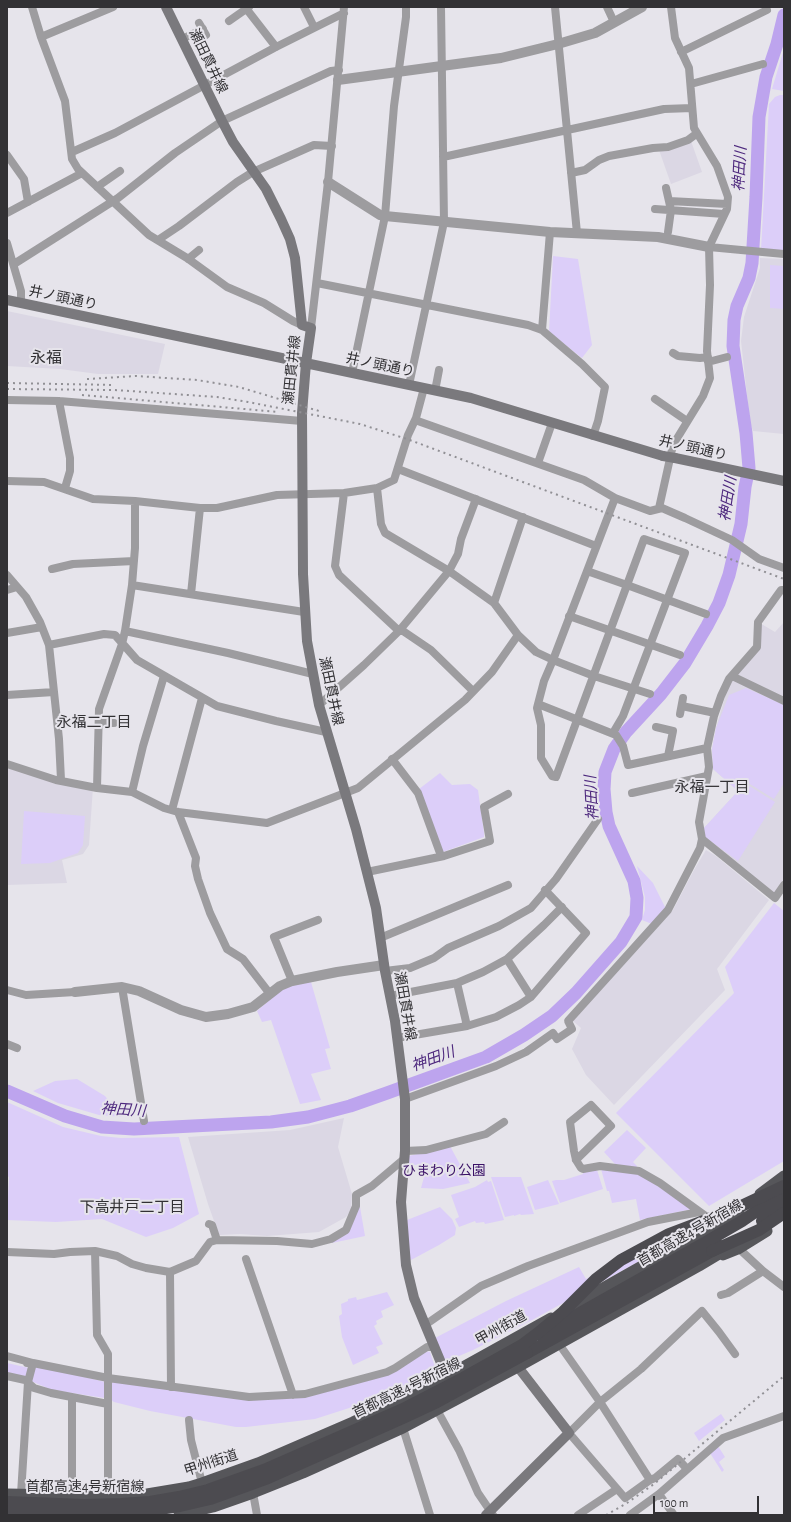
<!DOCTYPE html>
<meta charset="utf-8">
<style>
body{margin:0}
#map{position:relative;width:791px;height:1522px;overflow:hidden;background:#e6e4eb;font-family:"Alegreya Sans",sans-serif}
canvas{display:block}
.frame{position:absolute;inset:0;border:8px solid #323134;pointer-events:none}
.scale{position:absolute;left:653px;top:1496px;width:106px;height:18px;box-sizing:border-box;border:2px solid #323134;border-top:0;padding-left:5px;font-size:12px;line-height:14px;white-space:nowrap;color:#323134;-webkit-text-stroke:3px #e6e4eb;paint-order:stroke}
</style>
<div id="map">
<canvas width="791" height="1522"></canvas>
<div class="frame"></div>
<div class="scale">100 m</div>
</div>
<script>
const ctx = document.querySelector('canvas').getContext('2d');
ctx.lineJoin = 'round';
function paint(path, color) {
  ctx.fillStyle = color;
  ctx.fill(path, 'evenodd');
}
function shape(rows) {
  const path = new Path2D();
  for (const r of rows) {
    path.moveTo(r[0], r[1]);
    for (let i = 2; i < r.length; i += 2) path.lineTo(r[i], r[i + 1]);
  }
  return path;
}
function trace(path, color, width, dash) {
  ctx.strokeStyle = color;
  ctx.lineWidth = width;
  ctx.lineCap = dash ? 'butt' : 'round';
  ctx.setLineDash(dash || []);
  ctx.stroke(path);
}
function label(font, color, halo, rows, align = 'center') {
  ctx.font = font + ' "Alegreya Sans","Noto Sans JP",sans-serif';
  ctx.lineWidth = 4;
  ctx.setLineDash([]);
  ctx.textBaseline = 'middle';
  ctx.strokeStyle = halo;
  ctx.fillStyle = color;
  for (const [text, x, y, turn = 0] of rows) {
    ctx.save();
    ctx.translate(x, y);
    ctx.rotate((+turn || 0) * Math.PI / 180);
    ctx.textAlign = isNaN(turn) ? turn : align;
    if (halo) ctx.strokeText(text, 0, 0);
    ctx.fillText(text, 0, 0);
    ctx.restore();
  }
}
const built = shape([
 [691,141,702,172,671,184,659,150],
 [760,258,784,259,784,434,753,431,750,422,741,341,744,317,760,268],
 [7,311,165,344,158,374,98,374,60,369,7,366],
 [758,622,775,632,784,622,784,881,776,896,702,839,704,828,738,791,713,769,712,749,716,728,727,690,733,677,757,647],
 [7,765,93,787,89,845,83,854,62,860,67,883,7,885],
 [706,850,716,856,769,900,717,969,725,990,614,1105,586,1075,572,1049,581,1028,573,1021,651,932,673,910,694,870],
 [344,1118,338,1147,352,1194,351,1210,346,1217,319,1232,267,1236,240,1234,219,1235,208,1204,188,1137,290,1130]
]);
const green = shape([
 [784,49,784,91,772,89],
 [780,95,784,95,784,251,761,250,769,104,775,97],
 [553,256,578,259,592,345,582,358,549,332],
 [770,265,784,266,784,309,770,308],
 [746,688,784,705,784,783,774,799,745,781,743,782,775,802,738,861,705,837,704,828,738,791,713,769,712,749,716,728,729,695],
 [440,773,452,785,470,784,478,790,484,833,484,837,443,852,419,789],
 [24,811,85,816,83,845,78,853,50,863,21,864],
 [637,866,653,883,666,909,652,924,642,920,645,910,645,897],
 [774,903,784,911,784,1161,709,1206,616,1113,734,993,725,967],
 [311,982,330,1048,325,1049,331,1069,311,1074,321,1100,300,1104,271,1020,262,1022,257,1011,281,990,291,986],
 [77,1079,105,1096,122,1117,99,1115,58,1103,33,1091,55,1081],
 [7,1102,63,1127,101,1136,121,1138,179,1137,199,1214,173,1228,146,1237,102,1219,56,1222,7,1220,9,1177,7,1176],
 [627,1130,646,1148,633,1162,637,1166,636,1168,615,1164,604,1152],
 [450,1146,470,1183,443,1189,421,1188,428,1163,408,1166,409,1156],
 [601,1169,638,1173,692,1209,640,1220,636,1199,612,1203,609,1191,607,1191],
 [597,1170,603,1189,560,1203,552,1181,556,1180,564,1180,583,1174,583,1172],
 [491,1177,521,1177,534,1214,521,1215,520,1214,514,1216,514,1215,505,1217],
 [487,1180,488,1182,491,1181,504,1220,485,1224,484,1222,476,1223,475,1221,459,1227,455,1219,459,1217,451,1195,475,1187],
 [548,1180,559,1204,535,1210,527,1187],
 [358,1207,360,1207,365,1236,332,1243],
 [440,1207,452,1219,456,1228,455,1235,439,1245,411,1260,409,1255,407,1220],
 [702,1216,696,1230,534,1319,473,1350,445,1362,435,1338,506,1301,579,1267,586,1279],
 [387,1292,394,1305,381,1311,383,1317,376,1321,377,1324,374,1326,383,1344,376,1347,379,1353,353,1365,342,1337,339,1316,342,1314,341,1304,348,1301,348,1299,356,1297,357,1300],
 [426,1351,430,1352,436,1370,371,1401,315,1419,246,1427,236,1427,150,1411,114,1402,110,1399,111,1383,116,1381,212,1395,306,1396,388,1373],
 [7,1363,29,1368,26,1378,7,1373],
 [36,1365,105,1382,105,1398,52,1390,31,1381],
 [721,1414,725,1420,699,1441,694,1433],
 [718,1446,725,1457,719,1462,724,1470,722,1472,710,1453]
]);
const river = shape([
 [7,1091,65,1116,102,1127,134,1129,271,1122,308,1117,350,1106,387,1093,486,1057,524,1035,552,1016,576,993,621,942,636,917,637,898,634,881,609,826,606,812,604,789,605,772,614,749,626,732,661,694,685,663,707,626,719,603,729,575,741,524,745,487,749,468,746,433,733,346,734,320,737,306,749,278,752,263,756,197,759,117,766,77,777,44,784,15]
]);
const minor = shape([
 [32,7,41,37,65,101,72,159,78,169,149,235,187,258,227,287,264,303,293,321,302,325],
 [245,7,276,47],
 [304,7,314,27],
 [555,7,577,233],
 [607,7,614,22],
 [229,21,249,7],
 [199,23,206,35],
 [41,37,113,7],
 [182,39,203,29],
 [681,52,767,10],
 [691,84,763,64],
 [72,152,115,133,276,47,344,13],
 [7,155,24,179,28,202],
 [443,157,664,109,692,108],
 [571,173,585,170,599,160,609,156,653,148,668,147,688,140,696,134],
 [97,187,120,171],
 [666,188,671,210,668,232],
 [669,201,727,204],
 [655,209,724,214],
 [7,213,82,173],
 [158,240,179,226,237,182,253,172,314,145,332,146],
 [7,243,21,291,21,303],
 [709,247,784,254],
 [188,259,199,250],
 [14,264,118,198,175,153,222,121,331,71,339,70],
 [317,283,528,325,542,330,582,364,605,387,598,421,593,436],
 [311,328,328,182,344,7],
 [542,330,550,232],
 [673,353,678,356,700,358,708,357],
 [708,362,727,357],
 [352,373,385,216,394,106,406,17,406,7],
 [409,385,444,222,441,7],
 [435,391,439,370],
 [655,399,687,421],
 [7,400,59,401,302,421],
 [59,401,70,458,70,471,65,488],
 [415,420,584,480,615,498,650,511,662,508,685,518,732,540,759,559,784,568],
 [538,463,552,423],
 [398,469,596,546],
 [7,481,44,482,93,499,135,501,200,508,217,508,277,495,344,493,377,488,394,480,408,435,416,418,424,388],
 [377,488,381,524,385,533,449,571,494,603,518,635,536,652,553,660,594,676,650,694],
 [344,493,335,566,339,575,399,631,403,631,431,650,473,691],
 [615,498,553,660,544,681,538,704,537,708,541,725,541,758,552,776,556,777,627,585,706,614],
 [659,508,673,445,703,396,710,378,707,351,710,285,709,247,727,209,728,197,717,166,694,128,689,68,675,38,671,7],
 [52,569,73,564,134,561],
 [587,571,627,585,644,539,685,553,623,716,613,733],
 [7,575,26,597,40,622,49,645,59,739,61,780],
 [132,585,304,612],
 [7,590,17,587],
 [784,590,781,590,758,622,757,647,729,679,721,696,714,716,707,748,709,767,699,822,702,839,775,898,784,885],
 [191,594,200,508],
 [494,603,523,517],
 [569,616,680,655],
 [125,631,228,653,313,674],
 [7,633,42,627],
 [49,645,104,634,115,635,137,660,217,706,276,721,326,732],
 [732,676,784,701],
 [7,695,54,692],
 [538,704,616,735,623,746,628,765,707,748],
 [319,705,364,665,399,631,449,571,458,554,461,539,476,499],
 [682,706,715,713],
 [680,714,683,698],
 [99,723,114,723],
 [656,727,673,731,668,756],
 [392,759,418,793,441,856],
 [7,764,56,780,97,788,132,792,164,808,178,812,267,823,358,788,465,700,492,672,518,635],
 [97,788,99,709,122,644,125,631,132,585,135,548,135,501],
 [132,792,143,746,164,676],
 [632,793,707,776],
 [172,810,202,698],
 [178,812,196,858,195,866,198,879,210,913,227,949,243,959,270,994],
 [367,872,444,856,490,841,484,807,508,794],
 [380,938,508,885],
 [507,959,531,997],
 [385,971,410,968,434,958,448,948,499,926,531,908,556,879,598,819],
 [292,981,274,937,318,920],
 [457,983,467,1026],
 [122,987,144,1121],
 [7,990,26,995,75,992],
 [390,996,457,983,483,972,507,959,544,925,562,907],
 [397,1038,467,1026,496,1017,519,1005,531,997,586,933,545,890],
 [7,1044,17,1048],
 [405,1099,496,1066,526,1052,553,1033,557,1039,572,1029,568,1021,668,910,700,848,702,839],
 [405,1151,426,1150,486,1134,504,1122],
 [576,1160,611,1126,591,1105,570,1122,574,1151,576,1160,581,1168,583,1169,600,1166,639,1171,660,1183,707,1217,710,1221],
 [209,1224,212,1225,217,1240],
 [735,1245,763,1271,784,1287],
 [95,1251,97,1335,108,1354,108,1496],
 [7,1252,54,1254,70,1252,95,1251,117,1256,132,1264,146,1268,170,1272,196,1261,210,1242,217,1240,277,1241,312,1244,331,1239,346,1230,356,1206,356,1195,372,1186,404,1159],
 [246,1259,293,1395],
 [170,1272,171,1387],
 [721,1295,728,1293,763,1271],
 [425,1325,481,1286,528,1266,648,1222,699,1212],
 [559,1344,600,1402,650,1480],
 [7,1356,33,1363,108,1378,249,1397,305,1394,387,1372,395,1368,427,1347,434,1347],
 [7,1376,25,1380,34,1388,51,1393,108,1404],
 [437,1410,459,1450,478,1493,493,1515],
 [189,1420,191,1440,202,1483],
 [403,1428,430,1515],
 [687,1469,678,1459,655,1478,650,1480,625,1498,569,1433,600,1402,641,1369,702,1311,719,1332,735,1354],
 [253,1493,257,1515],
 [21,1494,28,1382,33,1363,27,1363],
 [659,1494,674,1515],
 [72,1495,72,1397],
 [578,1515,617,1489],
 [630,1515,659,1494,723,1438,784,1416]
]);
const tertiary = shape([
 [338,80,501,58,558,44,595,33,642,7],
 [328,182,380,215,385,216,550,232,658,237,709,247],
 [75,992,122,987,139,991,181,1010,206,1017,228,1014,253,1007,280,986,292,981,337,972,384,965]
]);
const secondary = shape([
 [166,7,222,121,233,142,266,189,281,219,290,239,295,258,302,325,311,328,306,363,302,413,303,574,307,641,319,705,356,829,376,908,385,971,395,1021,405,1099,405,1151,401,1202,406,1265,414,1298,449,1382],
 [7,300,471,398,663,456],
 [675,458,784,481],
 [486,1515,569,1433,518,1367]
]);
const trunk = shape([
 [760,1194,784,1176],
 [723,1255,738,1249,767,1231],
 [571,1306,739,1211],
 [7,1494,113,1496,147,1494,189,1487,202,1483,258,1463,353,1422,434,1383,551,1318],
 [179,1515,213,1507,253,1493,303,1473,403,1428,518,1367,699,1266,729,1248]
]);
const motorway = shape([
 [762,1221,784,1205],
 [541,1335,706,1242,742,1221,784,1192],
 [527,1353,721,1246]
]);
const rail = shape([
 [87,379,136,376,197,380,239,387,319,411],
 [7,383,113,385],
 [7,389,115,390,217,397,248,402,360,424,407,439,784,579],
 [82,395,279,412],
 [606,1515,627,1503,654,1484,784,1376]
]);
const secondaryBridge = shape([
 [663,456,675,458]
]);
const motorwayBridge = shape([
 [712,1251,759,1230,784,1213],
 [7,1502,84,1505,121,1504,150,1502,179,1497,208,1490,264,1470,403,1409,463,1378,522,1345,538,1333,563,1312,596,1279,621,1260,669,1234,735,1209,784,1186],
 [7,1511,86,1514,121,1513,152,1510,180,1506,210,1499,268,1478,405,1417,437,1402,527,1353]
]);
const streetNames = [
 ["瀬田貫井線",208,61,64],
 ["井ノ頭通り",63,298,12],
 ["井ノ頭通り",380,365,12],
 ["瀬田貫井線",292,370,-84],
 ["井ノ頭通り",693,448,13],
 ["瀬田貫井線",331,691,78],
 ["瀬田貫井線",405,1006,80],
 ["首都高速4号新宿線",690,1233,-30],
 ["甲州街道",501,1328,-29],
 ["首都高速4号新宿線",407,1388,-26],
 ["甲州街道",211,1463,-18],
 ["首都高速4号新宿線",85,1487]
];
const parkNames = [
 ["ひまわり公園",444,1171]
];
const waterNames = [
 ["神田川",740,169,-87],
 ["神田川",728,499,-81],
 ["神田川",592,798,-93],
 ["神田川",433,1059,-20],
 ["神田川",123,1110,4]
];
const neighbourhoodNames = [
 ["永福二丁目",94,722],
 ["永福一丁目",712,787],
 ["下高井戸二丁目",132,1207]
];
const quarterNames = [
 ["永福",46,358]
];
paint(built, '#dbd7e4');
paint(green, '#dccef9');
trace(river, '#bda4ee', 13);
trace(minor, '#9d9c9f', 8);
trace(tertiary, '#9d9c9f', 10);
trace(secondary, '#7a797d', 10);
trace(trunk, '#56565a', 11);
trace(motorway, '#4c4b50', 12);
trace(rail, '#919095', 2, [2, 4]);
trace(secondaryBridge, '#7a797d', 10);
trace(motorwayBridge, '#4c4b50', 12);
label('14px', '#323134', '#e6e4eb', streetNames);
label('14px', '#3a1166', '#e6e4eb', parkNames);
label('italic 15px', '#4e297e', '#e6e4eb', waterNames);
label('15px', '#323134', '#e6e4eb', neighbourhoodNames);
label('16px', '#323134', '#e6e4eb', quarterNames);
</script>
